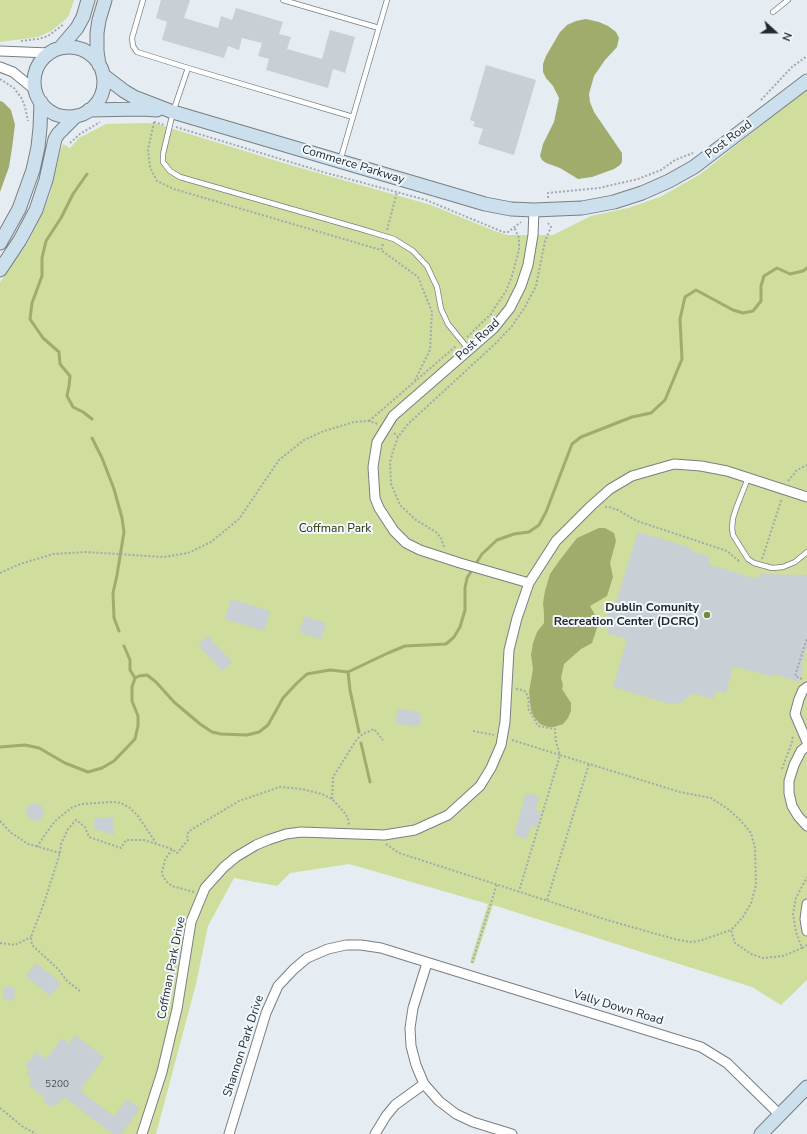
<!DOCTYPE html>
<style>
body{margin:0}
#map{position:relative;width:807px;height:1134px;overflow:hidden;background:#e5ecf2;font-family:"Nunito Sans",sans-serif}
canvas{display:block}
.north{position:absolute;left:755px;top:12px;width:40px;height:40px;-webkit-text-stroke:3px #f2f9ff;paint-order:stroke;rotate:111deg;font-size:11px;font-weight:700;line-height:16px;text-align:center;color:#26292b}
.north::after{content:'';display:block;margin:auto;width:14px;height:18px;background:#26292b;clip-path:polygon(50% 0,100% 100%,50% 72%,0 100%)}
</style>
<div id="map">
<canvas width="807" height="1134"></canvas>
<div class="north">N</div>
</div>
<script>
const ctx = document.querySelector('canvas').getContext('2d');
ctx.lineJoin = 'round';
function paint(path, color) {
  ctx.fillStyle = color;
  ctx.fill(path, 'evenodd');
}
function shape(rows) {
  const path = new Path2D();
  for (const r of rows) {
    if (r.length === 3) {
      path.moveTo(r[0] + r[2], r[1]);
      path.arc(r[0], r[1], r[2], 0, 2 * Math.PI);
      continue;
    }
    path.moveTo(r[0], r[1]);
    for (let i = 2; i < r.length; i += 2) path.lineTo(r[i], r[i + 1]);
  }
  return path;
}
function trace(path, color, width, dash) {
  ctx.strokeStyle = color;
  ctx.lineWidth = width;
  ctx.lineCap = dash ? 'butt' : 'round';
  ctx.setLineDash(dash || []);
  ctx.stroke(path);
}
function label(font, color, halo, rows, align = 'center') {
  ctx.font = font + ' "Nunito Sans",sans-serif';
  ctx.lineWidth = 4;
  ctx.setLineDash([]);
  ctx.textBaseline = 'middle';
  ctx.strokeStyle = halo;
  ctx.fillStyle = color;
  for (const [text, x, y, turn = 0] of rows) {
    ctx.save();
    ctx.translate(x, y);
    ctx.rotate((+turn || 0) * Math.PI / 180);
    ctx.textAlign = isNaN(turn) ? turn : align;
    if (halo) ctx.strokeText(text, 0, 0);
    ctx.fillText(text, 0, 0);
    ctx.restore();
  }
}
const green = shape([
 [0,0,74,0,69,15,65,20,51,31,38,37,0,42],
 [807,89,807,980,781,1005,752,987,493,905,474,963,470,962,488,904,349,864,290,873,277,886,234,878,208,926,196,984,156,1134,0,1134,0,282,27,244,43,212,50,194,60,152,63,144,70,148,79,138,106,124,147,123,157,124,290,165,431,205,497,232,508,235,553,235,591,216,628,208,660,197,699,175]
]);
const water = shape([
 [586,19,599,22,608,26,616,32,619,38,617,47,605,60,594,76,589,94,590,102,594,112,622,153,622,162,620,165,614,169,592,177,578,179,560,168,546,163,542,160,540,156,543,144,554,122,559,98,553,86,546,78,543,72,543,64,546,56,560,32,567,25,576,21],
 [0,101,3,102,11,110,15,125,12,148,9,167,0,192],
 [599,528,605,528,614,533,616,541,610,563,613,577,607,596,590,606,599,622,592,643,581,649,564,664,561,678,563,685,562,689,571,703,571,711,568,718,563,724,554,727,548,727,540,724,534,717,531,710,529,692,533,669,531,655,533,643,537,632,544,623,544,613,543,603,545,591,550,574,559,561,577,538]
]);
const stream = shape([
 [87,174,73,194,61,218,46,241,42,258,42,276,32,303,30,319,43,338,59,352,60,364,70,376,69,386,67,396,73,407,83,412,92,419],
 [92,438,102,458,114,489,122,518,124,532,117,575,113,593,114,618,119,631],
 [124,646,130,660,130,670,135,678],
 [348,672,350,690,359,732],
 [361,743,370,782],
 [0,747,25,745,39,748,65,763,88,772,102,768,114,761,135,739,138,726,138,716,132,701,132,687,135,678,139,676,147,675,156,682,174,702,200,724,212,732,221,734,247,735,259,732,268,725,283,698,297,683,307,674,330,670,348,672,388,653,405,646,446,644,454,637,460,627,465,610,465,588,467,578,482,554,497,540,514,534,529,532,539,525,546,512,572,444,581,437,632,417,651,413,665,400,682,359,680,319,685,297,696,290,733,310,743,313,753,311,761,301,761,286,764,276,777,268,790,274,803,271,807,268]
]);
const building = shape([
 [161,0,190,0,184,18,218,28,221,16,232,20,236,8,283,22,279,34,291,37,287,49,322,59,330,30,355,37,345,73,333,69,328,88,266,70,269,59,258,56,262,43,242,38,239,50,228,46,224,58,162,40,167,22,156,18],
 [486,65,536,80,514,155,478,144,483,129,473,126,475,122,470,120],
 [638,532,692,548,691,551,710,557,708,564,754,578,755,577,760,578,760,574,807,575,807,648,801,667,803,668,799,682,774,674,773,677,733,666,726,693,716,691,713,699,692,693,685,700,679,703,670,704,613,687,627,639,607,633,610,620,605,610,615,605],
 [231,599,270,611,264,631,225,619],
 [305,616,326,623,321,639,299,632],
 [208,636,232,662,222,671,198,645],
 [397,709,418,711,418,714,421,714,420,726,396,724],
 [526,793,540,797,535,810,541,812,536,828,531,826,527,839,514,835],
 [35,812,9],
 [95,818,113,818,114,835,94,829],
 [36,963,61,983,50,996,26,976],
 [4,986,15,988,14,1001,3,999],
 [75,1035,104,1057,82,1088,83,1089,81,1092,114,1116,127,1099,140,1108,121,1134,113,1134,65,1098,63,1100,61,1099,56,1106,53,1104,51,1107,43,1101,45,1098,28,1084,32,1079,26,1074,29,1070,25,1066,36,1052,46,1059,62,1038,69,1044]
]);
const path = shape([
 [21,41,38,39,48,36,64,24],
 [0,79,14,88,22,99,25,107,28,121],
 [761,100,792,67,807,56],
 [154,122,164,125],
 [154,122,148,150,150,167,157,181,174,189,381,250],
 [176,127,323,172,426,200,503,232,508,232,521,222],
 [70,143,80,134,100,122],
 [548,198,548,193,599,188,638,179,661,170,675,160,693,153],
 [387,230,397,192],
 [383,244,381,250,418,277,432,312,430,350,415,380],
 [467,337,490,315,506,291,512,276,519,250,519,238,514,227],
 [369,421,456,346],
 [394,433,398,437],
 [788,481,797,470,807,465],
 [605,507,609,507,618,510,637,521,727,551,740,562],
 [444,547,441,538,436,532,416,520,400,505,391,484,390,462,393,451,398,437,408,424,496,343,512,326,525,307,536,286,545,241,551,227,548,223],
 [762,559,782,498],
 [0,573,20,564,53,554,85,552,164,557,188,553,211,542,239,519,279,460,304,440,324,431,354,422,369,421,378,424],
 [802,679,795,676,807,638],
 [516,689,522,690,526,692,529,701,528,708,538,726,555,729,556,742,560,755,680,792,711,798,728,809,740,820,751,833,755,848,756,885,751,903,743,917,731,930,735,943,751,954,763,958,783,956,802,948,796,932,793,914,796,898,807,877],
 [473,731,494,735],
 [512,740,560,755,519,891],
 [782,769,792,742,793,735],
 [332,799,333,777,357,739,363,734,374,729,383,740],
 [0,821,10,832,28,844,60,853],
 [386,844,399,853,607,920,678,940,692,942,702,940,731,930],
 [37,847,44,836,55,821,71,808,81,804,113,802,121,803,130,808,138,816,156,843],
 [194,892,172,886,167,882,163,877,162,872,165,860,172,849,177,853,188,840,187,835,189,831,239,801,280,787,302,789,322,794,332,799,344,812,348,818,349,825],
 [547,900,589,764],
 [0,943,15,945,31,937],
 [802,948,807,945],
 [472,963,497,884],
 [80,991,67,981,58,969,32,945,31,937,44,903,60,853,61,844,68,829,76,820,85,827,89,837,121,848,126,840,144,840,172,849],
 [0,1108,22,1126,36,1134]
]);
const lane = shape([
 [143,0,132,38,133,46,137,52,188,68,353,117],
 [283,0,379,28],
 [773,12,788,0],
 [188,68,173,112,163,154,163,162,170,171,180,177,361,229,394,239,413,251,427,266,437,287,441,309,448,324,469,350],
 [340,161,387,0],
 [748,478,737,506,733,518,732,528,733,535,748,559,754,563,772,568,783,567,795,562,807,552]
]);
const street = shape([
 [0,51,49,53],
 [0,67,13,72,35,90],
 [529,583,460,563,420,550,406,543,394,531,379,508,375,498,373,467,377,442,393,416,494,328,510,308,521,286,528,265,533,235,534,210],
 [807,687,803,690,799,699,795,714,807,742],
 [807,746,801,751,794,765,789,781,789,793,792,806,798,816,807,826],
 [807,904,805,919,807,931],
 [427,963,413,1008,410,1028,411,1046,416,1065,424,1084,439,1101,456,1114,473,1122,512,1134],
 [142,1134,162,1072,170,1038,177,1009,191,922,205,888,224,867,236,857,256,845,268,840,286,834,301,832,384,835,415,830,448,815,480,786,491,768,501,745,505,722,509,650,517,618,529,583,556,541,591,506,610,489,632,476,674,464,701,466,727,471,807,497],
 [229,1134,266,1013,278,986,294,969,307,958,328,949,346,945,361,945,381,948,701,1047,727,1063,780,1115],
 [375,1134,386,1116,395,1105,424,1084]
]);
const secondary = shape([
 [69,82,35],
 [60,48,77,28,83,17,88,0],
 [99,65,97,51,97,33,99,20,105,0],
 [103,75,124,91,134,97,173,112,485,204,511,209,534,210,582,208,614,202,642,193,669,181,694,167,807,81],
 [89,110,141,109,157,110],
 [0,243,19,209,33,170,38,147,40,128,41,102],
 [0,270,20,240,36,210,46,180,55,139,58,134,76,116],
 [761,1134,807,1087]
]);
const markers = [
 [707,615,4,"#798836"]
];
const numberNames = [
 ["5200",57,1085]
];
const streetNames = [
 ["Post Road",729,140,-37],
 ["Commerce Parkway",353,165,17],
 ["Post Road",478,340,-43],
 ["Coffman Park Drive",172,968,-79],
 ["Vally Down Road",618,1008,17],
 ["Shannon Park Drive",244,1046,-72]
];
const parkNames = [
 ["Coffman Park",335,529]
];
const poiNames = [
 ["Dublin Comunity",699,608],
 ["Recreation Center (DCRC)",699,622]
];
paint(green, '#cfdd9d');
paint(water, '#9fac6c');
trace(stream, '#9fac6c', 3);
paint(building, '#c8cfd5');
trace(lane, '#787f84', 6);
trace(street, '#787f84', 11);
trace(secondary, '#787f84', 15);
trace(path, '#a3a9ad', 2, [2, 2]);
trace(lane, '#fff', 4.5);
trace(street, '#fff', 9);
trace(secondary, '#cbdfec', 13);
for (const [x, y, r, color] of markers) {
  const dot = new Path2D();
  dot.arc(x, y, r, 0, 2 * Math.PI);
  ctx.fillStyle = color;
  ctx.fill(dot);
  trace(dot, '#f2f9ff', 1.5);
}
label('10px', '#4e5256', null, numberNames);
label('12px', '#26292b', '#f2f9ff', streetNames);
label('12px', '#293100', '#f2f9ff', parkNames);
label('bold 12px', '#26292b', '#f2f9ff', poiNames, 'right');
</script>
